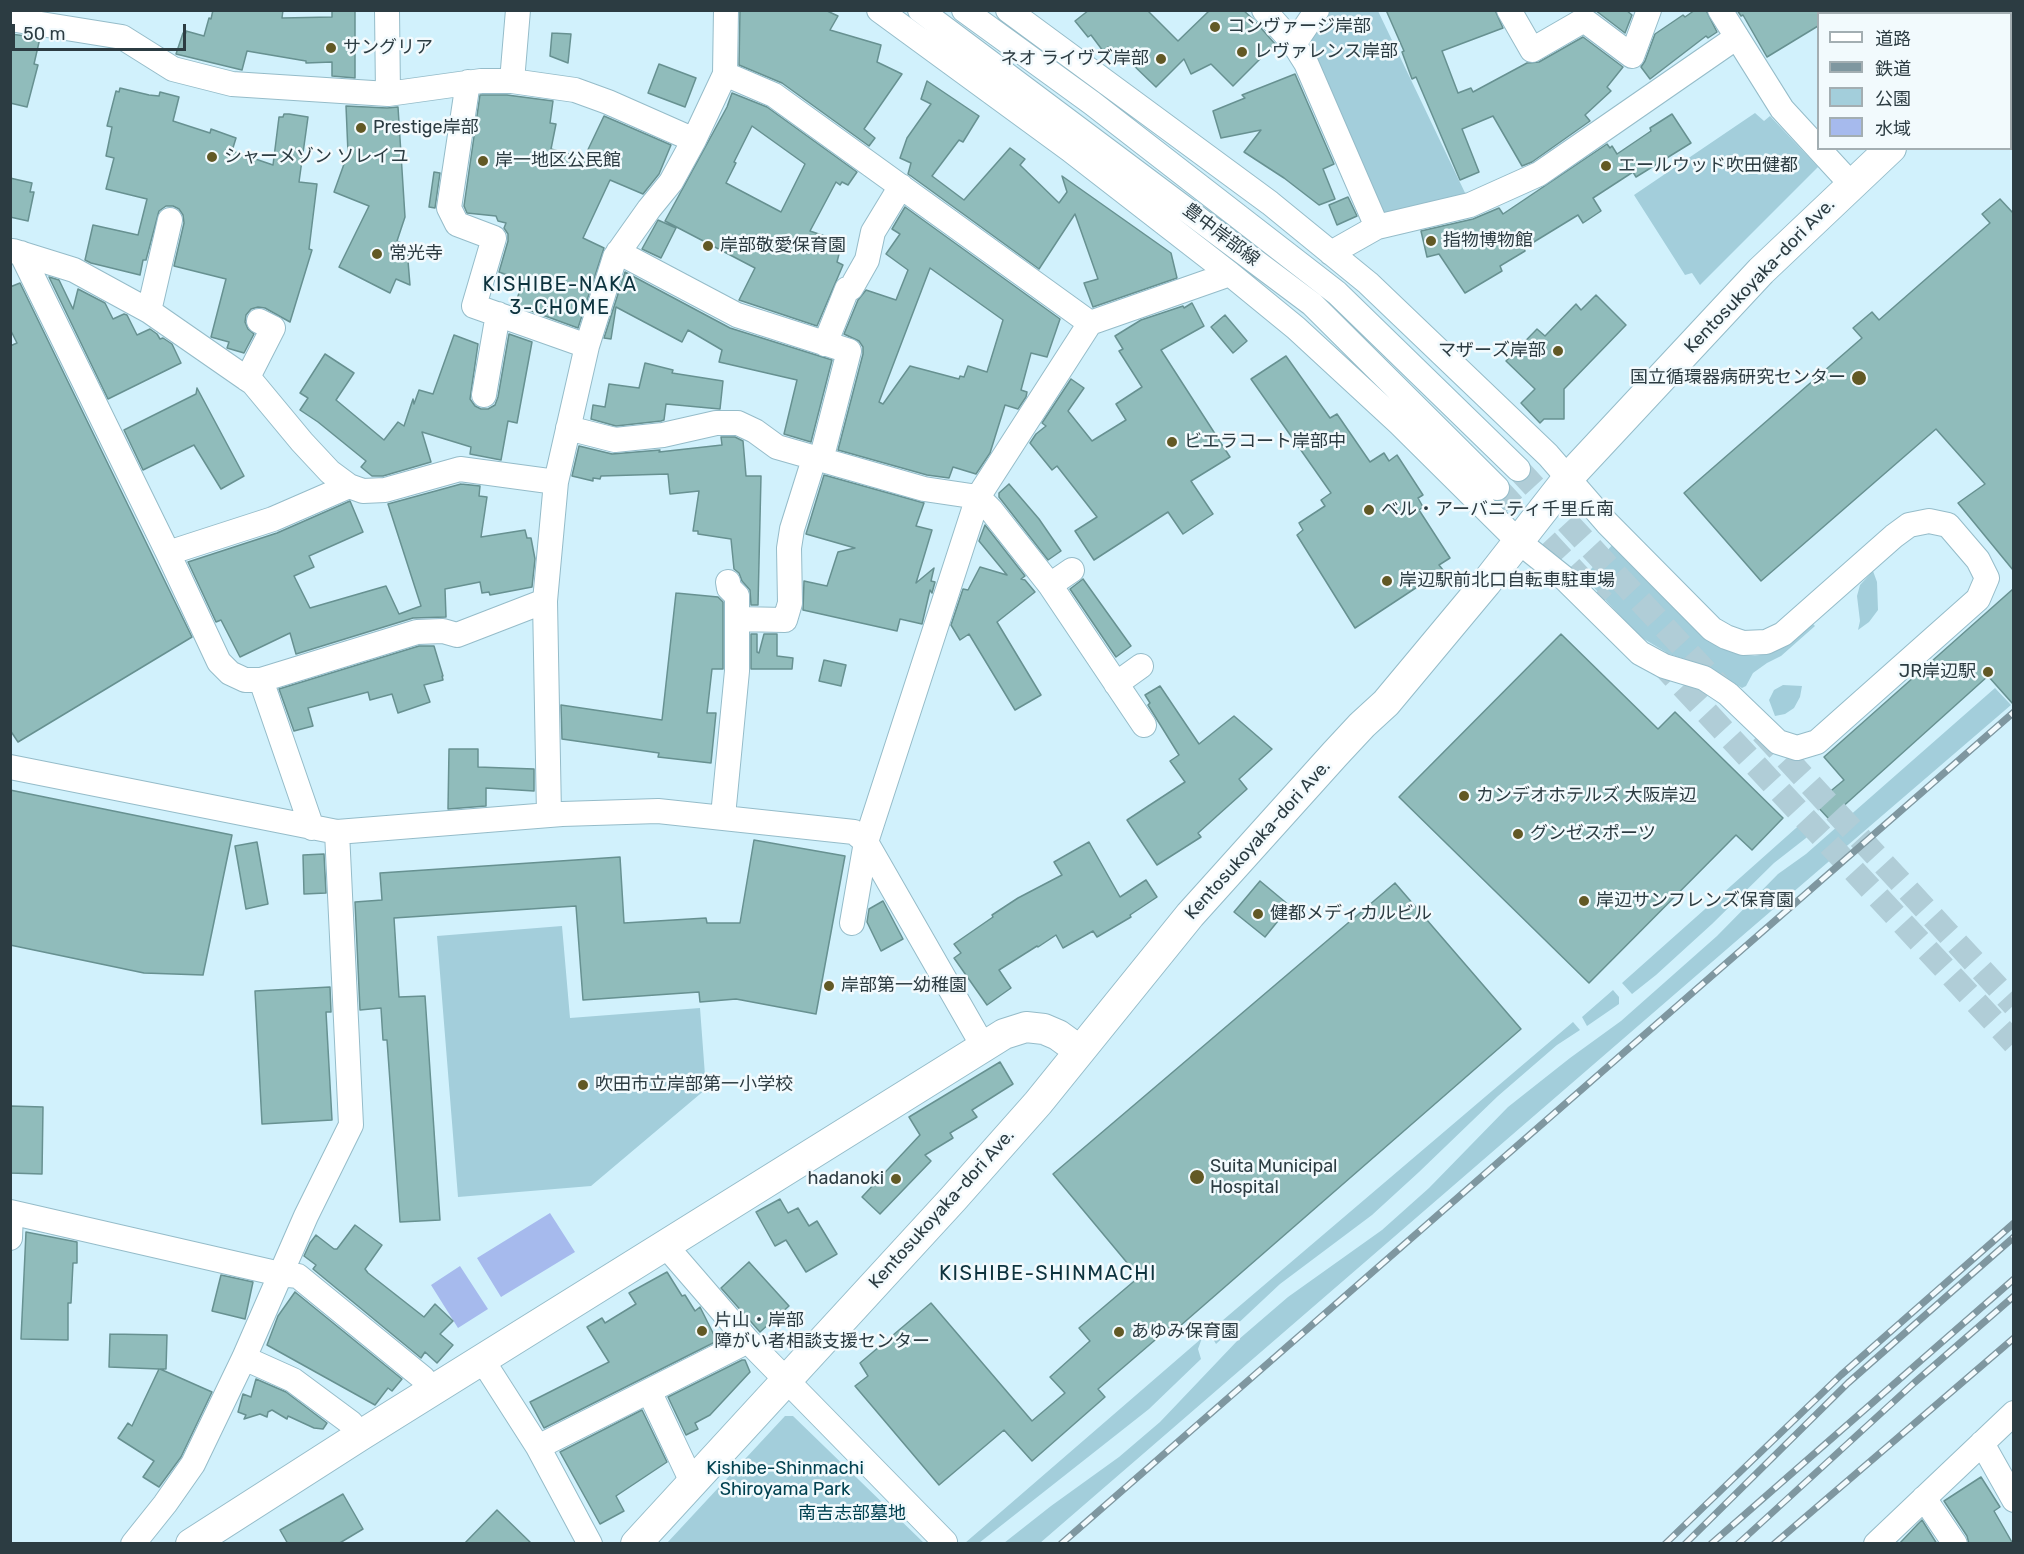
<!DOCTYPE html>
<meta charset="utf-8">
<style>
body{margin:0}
#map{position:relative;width:2024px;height:1554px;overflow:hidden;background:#d1f1fc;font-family:Rubik,"Noto Sans JP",sans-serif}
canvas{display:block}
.frame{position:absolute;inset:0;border:12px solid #2c3c42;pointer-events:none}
.legend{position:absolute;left:1817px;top:12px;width:195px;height:138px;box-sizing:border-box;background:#f2fafd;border:2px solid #a3aeb2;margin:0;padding:8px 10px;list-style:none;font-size:18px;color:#2c3c42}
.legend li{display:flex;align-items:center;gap:12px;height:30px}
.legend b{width:30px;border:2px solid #a3aeb2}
.scale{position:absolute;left:12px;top:24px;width:174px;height:27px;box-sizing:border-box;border:3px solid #2c3c42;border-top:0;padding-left:8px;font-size:18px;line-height:21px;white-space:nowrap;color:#2c3c42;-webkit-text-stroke:4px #f2fafd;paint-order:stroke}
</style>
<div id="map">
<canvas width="2024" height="1554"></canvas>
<div class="frame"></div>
<ul class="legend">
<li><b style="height:8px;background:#fff"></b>道路</li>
<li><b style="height:8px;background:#7f97a0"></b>鉄道</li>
<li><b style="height:16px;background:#a3cedb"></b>公園</li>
<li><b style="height:16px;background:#a6baed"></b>水域</li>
</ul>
<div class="scale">50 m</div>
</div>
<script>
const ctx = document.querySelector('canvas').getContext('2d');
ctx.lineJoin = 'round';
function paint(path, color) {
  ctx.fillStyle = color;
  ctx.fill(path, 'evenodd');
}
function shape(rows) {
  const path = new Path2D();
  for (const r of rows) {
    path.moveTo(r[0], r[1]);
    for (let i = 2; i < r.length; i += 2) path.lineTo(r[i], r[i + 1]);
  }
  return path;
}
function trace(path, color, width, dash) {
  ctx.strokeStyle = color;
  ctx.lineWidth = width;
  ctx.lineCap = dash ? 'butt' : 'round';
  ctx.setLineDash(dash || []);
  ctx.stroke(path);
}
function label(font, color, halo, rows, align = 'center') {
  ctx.font = font + ' Rubik,"Noto Sans JP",sans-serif';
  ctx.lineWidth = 5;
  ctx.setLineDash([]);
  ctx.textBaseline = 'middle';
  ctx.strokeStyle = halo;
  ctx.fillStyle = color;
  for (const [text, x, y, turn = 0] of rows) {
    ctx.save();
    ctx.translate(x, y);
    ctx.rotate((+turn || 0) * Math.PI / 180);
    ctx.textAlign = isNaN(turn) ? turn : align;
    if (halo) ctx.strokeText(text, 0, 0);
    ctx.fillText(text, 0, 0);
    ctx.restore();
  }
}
const green = shape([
 [1321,11,1378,11,1467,197,1389,217,1377,212,1301,40],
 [1755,113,1764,121,1770,116,1818,167,1700,285,1692,273,1685,275,1634,195],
 [1614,543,1724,649,1742,655,1755,656,1771,653,1782,648,1813,624,1815,626,1781,656,1767,663,1753,673,1746,686,1742,688,1703,665,1669,654,1639,636,1584,577],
 [1873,571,1877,582,1878,610,1869,622,1858,630,1860,621,1857,596,1860,585],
 [1783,685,1802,686,1800,697,1794,708,1785,714,1775,716,1769,700,1774,690],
 [1995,688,2011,705,1749,930,1040,1543,1004,1543,1051,1506,1119,1457,1160,1422,1238,1340,1288,1297,1382,1230,1429,1188,1508,1107,1570,1058,1621,1021,1717,936,1778,874,1806,854],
 [1805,820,1815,831,1774,863,1712,924,1656,975,1632,994,1622,983],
 [562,926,570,1018,700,1008,706,1089,591,1186,458,1197,437,936],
 [1613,990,1619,997,1619,1004,1587,1026,1582,1017],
 [1573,1022,1580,1030,1557,1045,1498,1096,1419,1172,1372,1215,1280,1284,1216,1344,1209,1332],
 [1202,1338,1198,1349,1201,1359,1149,1409,979,1543,965,1543],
 [785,1416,793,1416,924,1543,667,1543]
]);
const water = shape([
 [550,1213,575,1252,501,1297,477,1258],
 [460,1266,488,1309,458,1328,431,1285]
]);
const building = shape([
 [213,10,283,10,282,18,332,17,332,10,355,10,355,78,332,76,332,62,306,63,306,61,247,51,242,70,176,54,183,33,186,33,186,31,204,36,209,18,211,19,213,10],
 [740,10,825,10,838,16,830,30,881,45,877,62,902,74,864,129,875,138,869,146,782,83,739,65,740,10],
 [1089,10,1147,10,1178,41,1210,10,1243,10,1253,19,1275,44,1233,86,1211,64,1191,74,1184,59,1156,87,1128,60,1122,64,1108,47,1103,51,1091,35,1088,37,1075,21,1089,10],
 [1386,10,1495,10,1503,28,1442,51,1458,93,1471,88,1473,92,1527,63,1539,62,1583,37,1623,67,1607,87,1611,91,1585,115,1590,121,1532,162,1522,166,1493,116,1462,129,1479,172,1460,180,1416,77,1412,79,1402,52,1404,51,1386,10],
 [1595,10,1626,10,1632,15,1625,33,1595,10],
 [1695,10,1706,10,1717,32,1708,38,1706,36,1650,79,1641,67,1645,61,1655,34,1683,15,1685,17,1695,10],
 [1737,10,1818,10,1818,26,1767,57,1743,15,1741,16,1737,10],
 [552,33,571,34,568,63,550,56,552,33],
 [11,34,40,38,34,64,38,65,27,107,10,103,11,34],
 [659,64,696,78,685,107,648,93,659,64],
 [1295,74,1334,164,1323,169,1335,199,1319,205,1284,178,1244,152,1261,130,1221,138,1213,111,1245,98,1242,95,1295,74],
 [927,81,979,116,963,142,959,140,932,176,964,200,1010,148,1025,159,1020,165,1059,203,1067,192,1062,176,1171,253,1177,278,1093,307,1084,283,1098,279,1075,214,1039,269,911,176,908,174,911,163,900,158,907,138,931,104,921,99,927,81],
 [120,88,149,95,159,96,160,92,179,97,173,121,210,133,211,129,236,138,232,151,273,165,279,117,283,117,284,114,289,114,308,117,299,182,317,184,309,249,312,250,290,322,265,308,258,307,251,309,246,315,245,322,248,329,254,334,244,353,227,348,229,342,211,337,226,279,174,266,184,223,183,215,179,209,173,206,166,206,159,211,146,260,143,260,140,275,91,263,85,260,93,225,138,235,147,199,106,189,114,158,106,156,112,127,107,126,116,91,119,92,120,88],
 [732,93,767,107,857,172,848,185,842,182,840,185,836,182,810,231,842,242,837,262,843,265,817,326,739,300,755,268,665,221,727,107,732,93],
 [752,126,805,164,781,212,726,183,736,163,734,162,752,126],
 [480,95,507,95,553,101,550,123,556,124,551,149,584,158,604,116,671,145,659,174,643,194,610,180,583,238,604,248,578,328,515,305,523,281,499,272,508,241,508,234,504,228,506,223,498,221,496,216,467,213,464,206,480,95],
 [346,106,387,108,398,107,405,217,397,241,407,246,408,256,406,260,408,261,410,285,396,279,390,293,339,267,369,206,334,192,348,153,346,106],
 [1672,114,1691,143,1636,177,1633,172,1593,198,1601,211,1583,223,1578,215,1524,248,1525,251,1500,266,1502,271,1465,293,1439,254,1427,257,1421,231,1473,219,1499,208,1503,214,1607,144,1610,148,1612,146,1617,154,1651,131,1650,128,1672,114],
 [434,172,440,173,435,208,429,207,434,172],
 [10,178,32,183,30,192,34,192,28,221,10,217,10,178],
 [1348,197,1357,216,1337,225,1329,205,1348,197],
 [2000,199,2013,213,2013,570,1958,503,1985,484,1936,429,1761,581,1684,493,1862,338,1853,328,1872,312,1879,320,1990,223,1982,214,2000,199],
 [905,207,1060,319,1047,357,1031,353,1021,390,1027,392,1026,397,1018,409,1005,405,990,453,976,474,953,467,949,478,927,475,838,450,863,354,863,347,859,341,844,334,858,300,866,290,896,300,908,270,886,254,900,234,892,229,905,207],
 [930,268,1003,320,987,372,968,366,964,377,960,376,959,379,910,366,883,404,879,402,930,268],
 [658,220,676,228,661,258,642,249,658,220],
 [625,272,730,328,832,360,811,442,784,434,797,380,719,362,722,350,688,330,682,342,616,307,611,339,604,338,625,272],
 [49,277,59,280,73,309,78,289,105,303,113,319,124,314,127,315,137,335,150,329,157,334,160,339,163,338,172,344,181,363,108,399,49,277],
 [20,283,192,637,18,742,10,730,10,346,17,343,10,329,10,287,20,283],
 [1596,295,1626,325,1564,389,1564,419,1544,419,1540,423,1521,403,1535,389,1506,361,1537,329,1545,336,1576,304,1581,310,1596,295],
 [1192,303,1204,326,1161,350,1230,457,1191,481,1213,514,1183,534,1168,512,1094,560,1075,531,1097,517,1057,466,1052,470,1030,443,1036,434,1046,426,1042,423,1071,379,1084,388,1068,411,1092,441,1126,420,1116,404,1142,387,1119,351,1123,349,1115,336,1141,320,1183,306,1184,308,1192,303],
 [1225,315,1247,341,1233,353,1211,327,1225,315],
 [509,334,532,342,517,423,508,421,501,460,470,454,471,447,422,432,431,462,383,476,372,476,361,467,366,461,318,422,300,410,308,398,300,393,325,354,354,373,336,400,384,440,398,422,404,426,413,399,414,404,419,390,433,394,454,335,478,344,470,399,475,406,481,409,488,409,495,405,498,397,509,334],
 [1286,356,1330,418,1337,414,1370,462,1384,453,1389,461,1397,455,1423,495,1418,498,1423,507,1419,510,1450,558,1439,565,1443,570,1355,628,1297,535,1303,530,1299,523,1325,506,1321,500,1331,493,1251,379,1286,356],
 [645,363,673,370,672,373,723,381,720,409,666,404,664,420,661,421,616,426,591,419,593,405,605,407,609,384,639,388,645,363],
 [197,388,244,476,221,489,194,445,143,470,124,430,196,394,197,388],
 [721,437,735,437,743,441,746,476,761,476,758,605,751,605,750,590,742,581,739,573,734,569,731,539,698,534,698,531,693,531,699,491,670,494,668,474,601,476,600,479,593,478,593,481,572,476,579,446,612,454,660,450,659,452,722,445,721,437],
 [824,475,924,503,916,526,932,530,916,583,934,568,931,581,935,582,932,593,930,590,922,624,900,619,897,631,803,610,804,581,827,586,838,552,855,548,806,534,824,475],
 [461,484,480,486,479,496,487,497,481,537,525,530,527,538,531,538,535,559,532,587,490,595,489,592,482,593,480,582,445,589,446,617,413,618,296,654,290,633,240,657,221,620,216,622,188,562,277,533,350,501,363,532,309,556,314,567,294,576,310,608,386,586,399,614,421,606,388,504,461,484],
 [1009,484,1039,519,1061,551,1048,560,999,497,999,493,1009,484],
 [985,525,1025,576,1021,579,1025,580,1035,592,997,622,1041,695,1015,710,969,634,960,640,951,625,963,589,968,590,980,567,1007,575,979,541,985,525],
 [1083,579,1131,646,1116,657,1070,589,1083,579],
 [2013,589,2013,704,1988,676,1829,819,1815,804,1844,780,1824,757,2013,589],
 [676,593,718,597,723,602,723,669,712,669,707,713,716,713,711,763,658,757,659,753,562,739,561,705,662,720,676,593],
 [751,634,757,634,757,652,759,653,764,634,777,634,777,656,793,658,792,669,751,669,751,634],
 [1561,634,1658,729,1675,712,1783,818,1752,850,1736,835,1589,983,1399,797,1561,634],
 [419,646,434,646,443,676,442,676,443,680,424,685,430,702,398,713,392,694,370,700,368,692,308,708,313,726,294,731,279,689,419,646],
 [824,660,846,665,841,686,819,681,824,660],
 [1160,686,1199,744,1234,716,1272,749,1239,779,1247,789,1198,833,1201,837,1157,865,1127,820,1185,782,1170,761,1179,755,1148,705,1150,703,1145,695,1160,686],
 [449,749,478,749,478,767,534,769,534,791,486,788,486,806,448,809,449,749],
 [10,790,232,835,203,975,144,973,10,945,10,790],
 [754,840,845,856,816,1014,736,999,700,1002,699,992,583,1000,576,906,394,918,399,997,425,996,440,1220,400,1222,387,1040,383,1040,381,1008,360,1010,355,902,382,900,380,873,620,857,624,923,706,918,707,923,740,923,754,840],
 [257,842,268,904,246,909,235,846,257,842],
 [1089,842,1120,897,1146,880,1157,897,1130,915,1131,917,1097,937,1093,931,1063,948,1056,935,1038,947,1037,946,999,970,1011,988,987,1005,954,958,961,953,954,944,993,917,992,915,1018,898,1062,875,1054,862,1089,842],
 [324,854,326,893,304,894,303,855,324,854],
 [1260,881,1290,906,1265,937,1234,912,1260,881],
 [1395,883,1521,1029,1180,1326,1176,1322,1098,1389,1105,1397,1032,1461,1004,1430,939,1485,855,1386,868,1376,860,1363,931,1303,1032,1421,1065,1393,1050,1377,1090,1341,1079,1328,1139,1277,1053,1174,1395,883],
 [883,901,903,939,881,951,867,922,869,909,883,901],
 [330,987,331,1012,326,1012,332,1120,262,1124,255,991,330,987],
 [1000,1062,1013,1084,972,1110,977,1117,950,1133,953,1138,925,1155,931,1161,880,1214,862,1197,920,1135,909,1117,1000,1062],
 [10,1106,43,1107,42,1174,10,1173,10,1106],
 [780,1199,788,1213,798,1208,809,1226,817,1221,837,1254,806,1272,786,1240,775,1246,756,1212,780,1199],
 [355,1225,382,1245,365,1269,368,1273,424,1317,435,1304,453,1321,440,1334,453,1345,437,1363,425,1352,421,1358,313,1269,316,1265,304,1256,310,1243,316,1235,334,1249,337,1249,355,1225],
 [26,1232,77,1242,77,1263,73,1263,71,1303,68,1303,68,1340,21,1339,26,1232],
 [749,1262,789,1306,760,1332,721,1288,749,1262],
 [667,1272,682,1296,685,1295,695,1311,700,1307,717,1341,544,1428,530,1402,609,1362,587,1327,602,1318,605,1323,636,1304,629,1293,667,1272],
 [221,1275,253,1282,245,1319,212,1311,221,1275],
 [295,1292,402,1379,392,1391,388,1388,375,1405,267,1345,278,1316,295,1292],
 [110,1334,167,1335,166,1369,160,1369,212,1392,181,1457,159,1487,143,1477,154,1461,118,1438,128,1423,132,1426,159,1369,109,1367,110,1334],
 [742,1360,745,1360,750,1372,710,1415,695,1423,698,1429,686,1435,668,1397,742,1360],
 [256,1379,286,1392,327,1423,323,1429,314,1428,288,1416,287,1419,272,1410,268,1412,267,1417,260,1414,244,1419,246,1415,238,1412,243,1394,251,1397,256,1379],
 [642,1410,667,1462,616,1496,624,1511,600,1524,560,1452,642,1410],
 [1981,1477,2000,1507,1994,1511,2013,1544,1969,1544,1967,1536,1944,1501,1981,1477],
 [343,1494,363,1529,338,1544,288,1544,280,1530,343,1494],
 [497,1510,532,1544,464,1544,497,1510],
 [1922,1520,1937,1544,1899,1544,1918,1524,1922,1520]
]);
const minorTunnel = shape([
 [1518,469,1720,687],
 [1497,488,1603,602],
 [1658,660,2014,1043],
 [1762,732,2014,1005]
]);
const minor = shape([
 [387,10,388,94],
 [879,10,1069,149,1230,274,1296,328,1400,424,1518,541,1563,577,1640,653,1664,666,1704,678,1728,694,1778,742,1797,748,1817,742,1978,599,1987,578,1978,560,1948,525,1929,521,1909,525,1894,536,1783,634,1766,642,1743,643,1726,637,1712,629,1607,523,1548,455,1368,283,1270,203,1008,10],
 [920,10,1312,304,1497,488],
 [964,10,1092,103,1337,293,1518,469],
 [1264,10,1294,44,1306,63,1377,227],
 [1509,10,1532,50,1584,20,1632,56,1649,10],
 [1720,10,1782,109,1851,184],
 [10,19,122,37,173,69,232,84,388,94,481,81,512,81,575,90,608,102,694,140],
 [1294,44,1317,10],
 [725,74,774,95,1090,323],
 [512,81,518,10],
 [468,82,449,208,457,224,494,238,474,306,587,346],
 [13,251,74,270,149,311,247,379,253,383,302,442,330,472,349,486,363,491,385,490,460,469,556,482],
 [618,252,737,315,849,351,821,460],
 [21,253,168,553,219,662,230,673,245,680,261,680,417,632,443,631,457,635,545,601],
 [1331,253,1377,227,1470,205,1539,174,1737,37],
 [149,311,170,220],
 [825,344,847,289,851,288,854,283,867,260,873,232,901,186],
 [247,379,273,328,259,321],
 [484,395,498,314],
 [568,428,615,440,663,435,716,423,738,423,755,431,777,447,924,489,978,497,991,510,1050,585,1144,725],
 [168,553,273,519,349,486],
 [1050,585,1072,570],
 [737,619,785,620,790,603,789,548,792,529,814,459],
 [261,680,312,828],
 [1116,684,1141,666],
 [10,767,337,832,562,814,658,811,854,832,866,842,983,1046],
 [549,815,545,601,556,482,587,346,615,257,649,209,671,182,694,140,725,74,726,10],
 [723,816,737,671,737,596,729,588,728,582],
 [852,923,866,842,978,497,1090,323,1230,274],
 [10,1212,280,1274,298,1276,423,1378,434,1390],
 [10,1238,11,1213],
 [665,1245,748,1341,945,1542],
 [244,1358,293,1380,351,1423,361,1435],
 [480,1361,490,1372,538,1447,590,1544],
 [649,1391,692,1482],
 [1982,1443,2014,1500],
 [538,1447,748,1341],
 [1924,1498,1955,1544],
 [133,1544,165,1504,193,1464,244,1358,306,1216,351,1125,337,832],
 [1876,1544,2014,1413]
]);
const tertiary = shape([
 [2010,46,2014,44],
 [191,1544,361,1435,1004,1034,1026,1027,1044,1029,1058,1035,1080,1051],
 [636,1544,953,1199,1038,1103,1190,915,1335,754,1362,725,1386,703,1486,583,1568,478,1761,271,1891,148]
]);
const rail = shape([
 [1061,1544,2014,712],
 [1665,1544,1841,1375,2014,1223],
 [1685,1544,1848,1383,2014,1237],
 [1711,1544,2014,1279],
 [1738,1544,1914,1383,2014,1296],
 [1774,1544,2014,1338]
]);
const markers = [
 [1215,27,6,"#625925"],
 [331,48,6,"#625925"],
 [1242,52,6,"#625925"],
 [1161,59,6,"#625925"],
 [361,128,6,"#625925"],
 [212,157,6,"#625925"],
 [483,161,6,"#625925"],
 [1606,166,6,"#625925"],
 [1431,241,6,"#625925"],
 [708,246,6,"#625925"],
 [377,254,6,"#625925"],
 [1558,351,6,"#625925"],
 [1859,378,8,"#625925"],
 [1172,442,6,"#625925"],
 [1369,510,6,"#625925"],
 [1387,581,6,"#625925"],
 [1988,672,6,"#625925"],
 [1464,796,6,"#625925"],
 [1518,834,6,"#625925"],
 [1584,901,6,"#625925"],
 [1258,914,6,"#625925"],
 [829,986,6,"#625925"],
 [583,1085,6,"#625925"],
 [1197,1177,8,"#625925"],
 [896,1179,6,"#625925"],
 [702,1331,6,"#625925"],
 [1119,1332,6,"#625925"]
];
const poiNames = [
 ["コンヴァージ岸部",1227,27],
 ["サングリア",343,48],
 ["レヴァレンス岸部",1254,52],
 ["ネオ ライヴズ岸部",1149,59,"right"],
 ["Prestige岸部",373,128],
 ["シャーメゾン ソレイユ",224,157],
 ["岸一地区公民館",495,161],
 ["エールウッド吹田健都",1618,166],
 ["指物博物館",1443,241],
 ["岸部敬愛保育園",720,246],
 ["常光寺",389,254],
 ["マザーズ岸部",1546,351,"right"],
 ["国立循環器病研究センター",1846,378,"right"],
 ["ビエラコート岸部中",1184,442],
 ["ベル・アーバニティ千里丘南",1381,510],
 ["岸辺駅前北口自転車駐車場",1399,581],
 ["JR岸辺駅",1976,672,"right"],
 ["カンデオホテルズ 大阪岸辺",1476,796],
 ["グンゼスポーツ",1530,834],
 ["岸辺サンフレンズ保育園",1596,901],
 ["健都メディカルビル",1270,914],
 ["岸部第一幼稚園",841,986],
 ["吹田市立岸部第一小学校",595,1085],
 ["Suita Municipal",1210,1167],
 ["Hospital",1210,1188],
 ["hadanoki",884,1179,"right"],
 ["片山・岸部",714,1321],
 ["障がい者相談支援センター",714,1342],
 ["あゆみ保育園",1131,1332]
];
const streetNames = [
 ["豊中岸部線",1221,235,37],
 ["Kentosukoyaka-dori Ave.",1760,276,-46],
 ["Kentosukoyaka-dori Ave.",1258,840,-48],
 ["Kentosukoyaka-dori Ave.",942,1209,-48]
];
const parkNames = [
 ["Kishibe-Shinmachi",785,1469],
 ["Shiroyama Park",785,1490],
 ["南吉志部墓地",852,1514]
];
const neighbourhoodNames = [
 ["KISHIBE-NAKA",560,285],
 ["3-CHOME",560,308],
 ["KISHIBE-SHINMACHI",1048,1274]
];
paint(green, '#a3cedb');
paint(water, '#a6baed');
paint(building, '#90bcbb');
trace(building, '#679191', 1.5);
trace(minorTunnel, '#b0cdd7', 24, [24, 12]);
trace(minor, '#95bcc9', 26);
trace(tertiary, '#95bcc9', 32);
trace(minor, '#fff', 24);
trace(tertiary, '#fff', 30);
trace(rail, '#7f97a0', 7);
trace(rail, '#f2fafd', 4.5, [14]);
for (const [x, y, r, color] of markers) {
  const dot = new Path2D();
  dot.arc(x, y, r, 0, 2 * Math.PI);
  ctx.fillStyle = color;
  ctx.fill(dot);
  trace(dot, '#f2fafd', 2);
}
label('18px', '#2c3c42', '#f2fafd', poiNames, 'left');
label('18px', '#2c3c42', '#f2fafd', streetNames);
label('18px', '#004150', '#f2fafd', parkNames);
ctx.letterSpacing = '1.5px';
label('20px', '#0d333e', '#f2fafd', neighbourhoodNames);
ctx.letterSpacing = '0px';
</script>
